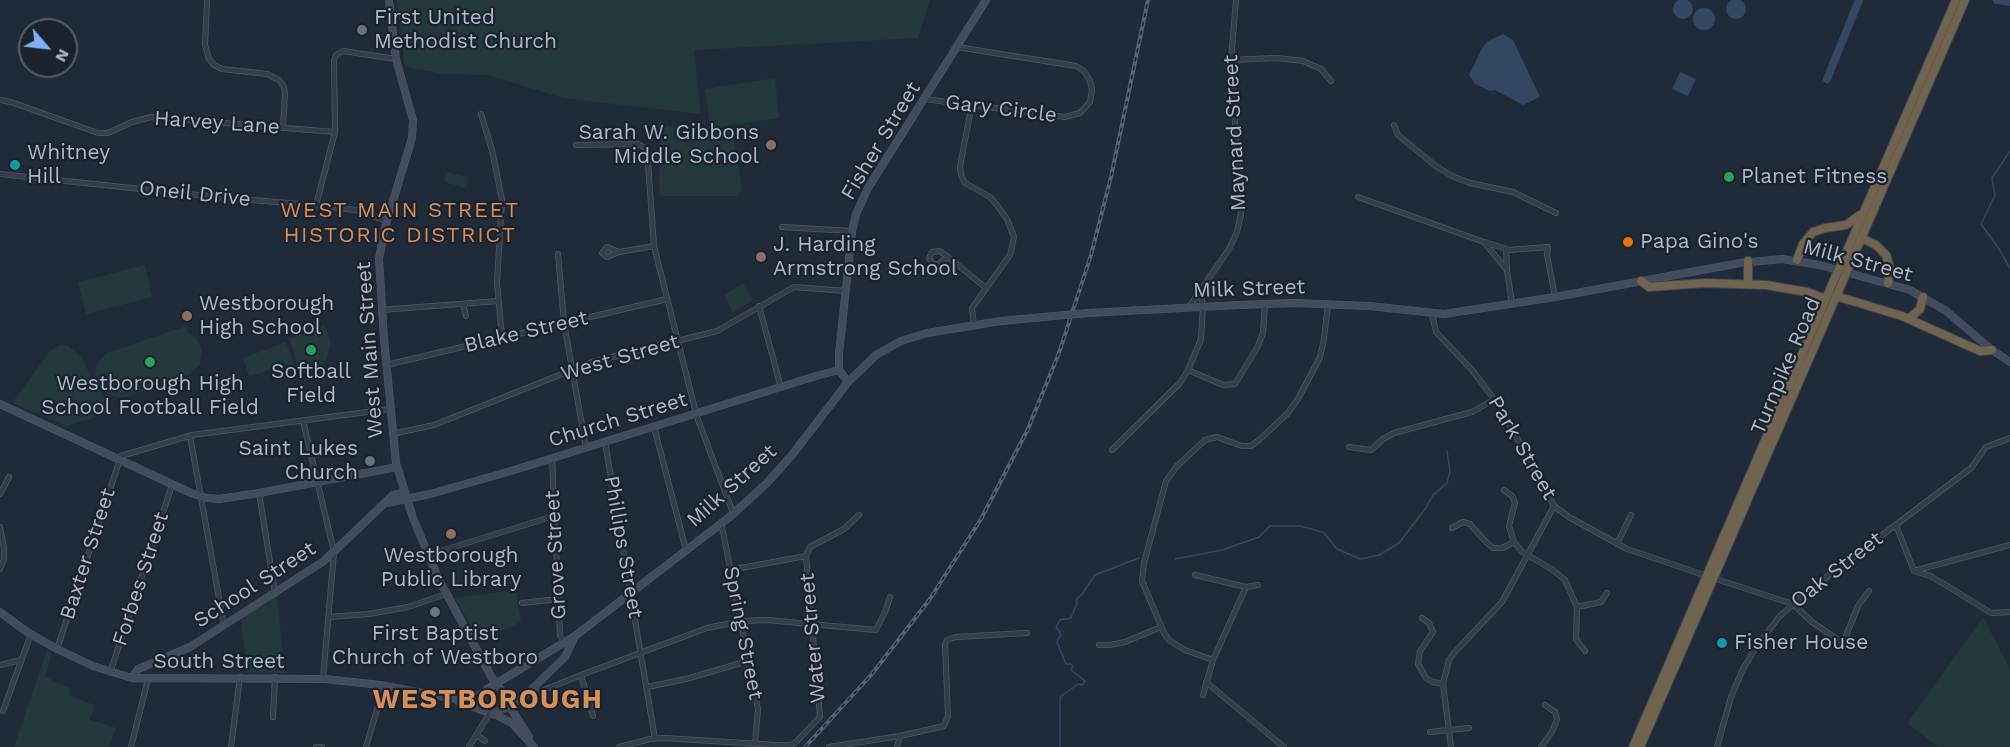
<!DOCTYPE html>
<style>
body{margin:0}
#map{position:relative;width:2010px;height:747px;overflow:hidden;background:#202b3a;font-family:"Work Sans",sans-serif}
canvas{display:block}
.north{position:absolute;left:18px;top:18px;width:60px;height:60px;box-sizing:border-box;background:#1a222e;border:2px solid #565e6b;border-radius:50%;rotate:118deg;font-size:16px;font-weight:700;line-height:24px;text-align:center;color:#afb8c6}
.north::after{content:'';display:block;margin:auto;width:21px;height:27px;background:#7fb0fb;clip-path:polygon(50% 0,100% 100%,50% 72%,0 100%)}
</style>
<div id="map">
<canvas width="2010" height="747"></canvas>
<div class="north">N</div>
</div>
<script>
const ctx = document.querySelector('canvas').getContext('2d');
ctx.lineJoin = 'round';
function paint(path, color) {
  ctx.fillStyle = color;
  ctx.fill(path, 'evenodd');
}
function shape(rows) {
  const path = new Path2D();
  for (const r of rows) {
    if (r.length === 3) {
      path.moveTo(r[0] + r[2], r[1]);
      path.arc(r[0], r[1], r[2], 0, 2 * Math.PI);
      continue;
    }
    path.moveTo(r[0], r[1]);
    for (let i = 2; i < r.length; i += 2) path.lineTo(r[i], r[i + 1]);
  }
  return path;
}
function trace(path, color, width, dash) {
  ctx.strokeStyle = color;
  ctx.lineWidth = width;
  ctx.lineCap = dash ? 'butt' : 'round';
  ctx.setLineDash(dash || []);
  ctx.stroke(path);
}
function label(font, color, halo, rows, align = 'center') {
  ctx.font = font + ' "Work Sans",sans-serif';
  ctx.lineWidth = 4.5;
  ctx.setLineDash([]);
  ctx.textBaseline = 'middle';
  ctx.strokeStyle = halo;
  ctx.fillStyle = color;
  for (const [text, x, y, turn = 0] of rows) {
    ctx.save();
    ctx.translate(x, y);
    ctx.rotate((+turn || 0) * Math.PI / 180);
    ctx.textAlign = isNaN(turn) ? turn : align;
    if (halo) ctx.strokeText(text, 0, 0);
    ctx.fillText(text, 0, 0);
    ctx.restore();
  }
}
const green = shape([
 [397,0,930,0,918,38,694,50,701,114,563,98,488,75,444,74,405,67],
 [775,78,779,118,711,128,729,129,733,134,742,188,738,196,662,196,659,194,660,127,710,128,705,89],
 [446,172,468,177,466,188,444,182],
 [145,265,152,297,86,314,78,282],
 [743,283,753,300,733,312,724,295],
 [324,325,331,342,327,358,323,364,301,374,289,339],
 [187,326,188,330,186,331,196,338,202,350,200,364,191,374,122,398,109,395,98,386,95,377,96,368,100,360,107,353],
 [286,342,296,371,275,379,271,369,249,377,243,358],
 [60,345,68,346,81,357,94,382,113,412,66,426,12,403,51,350],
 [516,590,521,622,494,634,490,633,479,640,455,598],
 [277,597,285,673,247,672,241,619],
 [1983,617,2010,669,2010,747,1939,747,1907,723],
 [47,650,52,653,45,677,71,689,69,695,94,705,90,720,116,728,109,747,14,747],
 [493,701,9]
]);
const water = shape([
 [1683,9,10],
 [1736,9,10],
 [1704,19,11],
 [1503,34,1513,40,1540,97,1523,105,1495,90,1490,91,1479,86,1474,83,1469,75,1482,48,1488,41],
 [1680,72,1696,79,1688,96,1672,89]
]);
const stream = shape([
 [2010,151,1992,178,1995,195,1981,224,1999,249,2010,268],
 [1175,559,1222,550,1259,537,1270,526,1300,526,1323,532,1337,549,1360,559,1379,555,1399,543,1425,509,1433,495,1447,483,1450,471,1447,451],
 [1060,747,1060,697,1078,684,1082,685,1085,681,1071,670,1073,666,1070,664,1066,664,1057,642,1061,634,1056,627,1060,620,1071,618,1077,603,1076,600,1083,593,1095,575,1139,558]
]);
const river = shape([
 [1997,0,2010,2],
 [1827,79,1859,0]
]);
const street = shape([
 [207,0,205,45,209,59,214,65,222,69,267,74,279,80,284,87,285,94,283,127],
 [1231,60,1276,58,1303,61,1321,69,1331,81],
 [924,99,1065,117,1080,113,1090,102,1092,90,1090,81,1084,71,1076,66,957,47],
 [0,100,11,102,98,133,108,133,132,122,151,117,335,132],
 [972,104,960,166,961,175,965,183,990,197,996,204,1007,219,1014,237,1010,255,972,308,974,325],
 [481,114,492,150,502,200,497,282,502,338],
 [1394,125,1398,135,1437,167,1454,177,1470,183,1513,192,1556,213],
 [576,145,638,144,647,149,654,246,697,417,733,513],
 [0,174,216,197,324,206,355,210,387,221],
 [1358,197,1484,242,1507,270,1512,304],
 [316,205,335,132,334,60,336,55,343,51,396,59],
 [782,227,852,231],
 [1485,242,1509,250,1548,247,1547,255,1555,297],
 [1506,249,1507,270],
 [619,252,607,257,602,253,607,247,619,252,654,246],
 [558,254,564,323,586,448],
 [948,257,937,265,932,263,929,258,932,252,939,251,941,252,948,257,986,288],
 [1200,292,1203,306,1201,339,1188,370,1223,385,1235,384,1257,348,1263,333,1265,304],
 [463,304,466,316],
 [759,306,781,388],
 [1189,307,1229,249,1237,232,1241,214,1231,60,1236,0],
 [381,310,498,301],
 [1432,314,1436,332,1472,370,1500,407,1554,506,1569,517,1627,549,1707,576],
 [386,365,667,299],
 [303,421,334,552,323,679],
 [654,427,686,550],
 [392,434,434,425,592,362,717,331,794,287,846,291],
 [190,436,224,626],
 [605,442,655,739],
 [1349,447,1371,450,1383,439,1394,433,1472,412,1495,399],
 [1112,450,1180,383,1188,370],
 [552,458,560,635,564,643],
 [1504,490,1512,496,1515,503,1509,526,1514,542,1521,551,1553,570,1565,580,1577,607,1576,639,1585,651],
 [259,493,275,593],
 [0,494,9,477],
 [721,522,758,709,755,744],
 [1896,525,1914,571],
 [0,527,4,547,4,559,0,569],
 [1452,528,1463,522,1470,524,1486,542,1493,548,1503,548,1514,542],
 [1617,544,1631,515],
 [428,555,554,516],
 [806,556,810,547,844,529,859,515],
 [730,570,806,556],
 [1914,571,1930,576,1944,584,1991,613,2010,612],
 [1914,571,2010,545],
 [1195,575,1246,587,1258,585],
 [1713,578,1793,604,1812,622,1843,643,1858,606,1869,591],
 [522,603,558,599],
 [1577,607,1601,602,1607,593],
 [329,617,369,614,408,607,446,594],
 [1422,618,1429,623,1433,632,1420,651,1418,664,1426,678,1433,682,1443,684],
 [1099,645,1110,645,1125,642,1161,627],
 [57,649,121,456,192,435,390,409],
 [1213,660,1185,650,1169,640,1164,633,1142,581,1144,563,1166,481,1177,466,1205,440,1217,437,1242,446,1251,446,1259,440,1287,414,1298,399,1320,357,1324,339,1328,304],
 [0,665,21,660],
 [110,673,172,485],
 [581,675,593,716],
 [1206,682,1284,747],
 [647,687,686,679,748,661],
 [527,694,539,692,581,675,707,628,741,621,767,620,876,630,886,610,890,597],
 [1203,695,1213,660,1246,587],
 [3,711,31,634],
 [273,717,275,677],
 [1430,732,1469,728],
 [477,735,485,741],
 [131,747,148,679],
 [231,747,240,677],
 [316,747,322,747],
 [366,747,384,686],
 [469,747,489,714],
 [619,747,650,739,664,738,776,745,791,745,796,742,820,717,806,556],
 [829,747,900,736,944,726,948,716,945,644,947,640,956,637,1027,633],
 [897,747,900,736],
 [1451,747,1443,684,1449,660,1454,653,1502,602,1554,506],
 [1541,747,1552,732,1557,719,1555,712,1545,705],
 [1717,747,1731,697,1742,671,1756,647,1779,617,1807,592,1971,468,1986,447,2010,438]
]);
const secondary = shape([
 [389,0,396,59,413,120,412,138,384,231,379,259,384,339,396,463,413,518,438,578,492,678,503,692,504,697,529,737,529,741],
 [1088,313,1238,305,1294,303,1369,306,1444,314,1555,297,1740,263,1782,259,1820,265,1910,290,1946,311,1992,350,2010,362],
 [848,382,839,370,839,354,852,231,856,214,868,188,986,0],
 [0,404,191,493,207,498,219,499,259,493,397,467],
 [387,503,430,494,511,471,816,376,839,370],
 [0,612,27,632,57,649,93,666,132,678,325,679,380,685,461,700,469,699,483,693],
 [132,678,138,669,190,647,324,561,393,495,404,492],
 [458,701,484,711],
 [484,711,481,706,480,700,487,689,575,636,732,515,767,483,792,455,848,382,876,355,901,341,927,333,1001,321,1065,315],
 [493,714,509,706,527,694,565,657,575,636],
 [494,714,512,723,534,747]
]);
const highway = shape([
 [1861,238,1876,245,1886,255,1890,268,1888,283],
 [1797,260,1803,244,1813,232,1825,228,1846,225,1860,215],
 [1843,260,1956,0],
 [1851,262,1965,0],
 [1641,281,1649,287,1705,283,1766,285,1807,292,1826,299],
 [1748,284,1748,261],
 [1836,296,1902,316,1980,351,1992,350],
 [1909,319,1920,309,1923,297],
 [1633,747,1834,280],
 [1640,747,1842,283]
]);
const rail = shape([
 [805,747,872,674,930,599,981,519,1028,429,1059,353,1091,255,1111,177,1148,0]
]);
const secondaryBridge = shape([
 [1065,315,1088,313]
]);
const highwayBridge = shape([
 [1834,280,1843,260],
 [1842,283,1851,262]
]);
const markers = [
 [362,30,6,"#6b7280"],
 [771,145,6,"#8d6e63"],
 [15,165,6,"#0f9aa8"],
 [1729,177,6,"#2e9e5b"],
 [1628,242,6,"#e8710a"],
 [761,257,6,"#8d6e63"],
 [187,316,6,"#8d6e63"],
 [311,350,6,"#2e9e5b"],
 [150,362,6,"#2e9e5b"],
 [370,461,6,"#6b7280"],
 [451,534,6,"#8d6e63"],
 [435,612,6,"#6b7280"],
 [1722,643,6,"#0f9aa8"]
];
const poiNames = [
 ["First United",374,18],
 ["Methodist Church",374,42],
 ["Sarah W. Gibbons",759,133,"right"],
 ["Middle School",759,157,"right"],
 ["Whitney",27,153],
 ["Hill",27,177],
 ["Planet Fitness",1741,177],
 ["Papa Gino's",1640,242],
 ["J. Harding",773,245],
 ["Armstrong School",773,269],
 ["Westborough",199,304],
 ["High School",199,328],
 ["Softball",311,372,"center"],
 ["Field",311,396,"center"],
 ["Westborough High",150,384,"center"],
 ["School Football Field",150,408,"center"],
 ["Saint Lukes",358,449,"right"],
 ["Church",358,473,"right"],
 ["Westborough",451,556,"center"],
 ["Public Library",451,580,"center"],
 ["First Baptist",435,634,"center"],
 ["Church of Westboro",435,658,"center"],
 ["Fisher House",1734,643]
];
const streetNames = [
 ["Gary Circle",1001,109,7],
 ["Harvey Lane",217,123,4],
 ["Maynard Street",1235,133,-93],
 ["Fisher Street",881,141,-59],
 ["Oneil Drive",195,194,6],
 ["Milk Street",1858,261,15],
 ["Milk Street",1249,289,-2],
 ["Blake Street",526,332,-13],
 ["West Main Street",370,350,-94],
 ["West Street",620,358,-16],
 ["Turnpike Road",1786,366,-67],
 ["Church Street",618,420,-17],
 ["Park Street",1522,448,60],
 ["Milk Street",732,486,-42],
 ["Phillips Street",623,547,80],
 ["Baxter Street",88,554,-72],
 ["Grove Street",556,555,-93],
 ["Oak Street",1837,570,-38],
 ["Forbes Street",141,579,-72],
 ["School Street",255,585,-33],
 ["Spring Street",743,633,79],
 ["Water Street",813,638,-95],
 ["South Street",219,662]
];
const neighbourhoodNames = [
 ["WEST MAIN STREET",400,211],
 ["HISTORIC DISTRICT",400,236]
];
const districtNames = [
 ["WESTBOROUGH",488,700]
];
paint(green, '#22383b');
paint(water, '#334662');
trace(stream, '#334662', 1.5);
trace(river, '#334662', 8);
trace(street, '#4f5865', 6);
trace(secondary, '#4f5865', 8);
trace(highway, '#3c4551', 10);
trace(street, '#343d4a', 4.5);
trace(secondary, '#424c5d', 7);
trace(highway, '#706451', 8);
trace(rail, '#566171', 4);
trace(rail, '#1a222e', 1.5, [4.5]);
trace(secondaryBridge, '#4f5865', 8, []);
trace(highwayBridge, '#3c4551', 10, []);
trace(secondaryBridge, '#424c5d', 7);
trace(highwayBridge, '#706451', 8);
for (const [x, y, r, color] of markers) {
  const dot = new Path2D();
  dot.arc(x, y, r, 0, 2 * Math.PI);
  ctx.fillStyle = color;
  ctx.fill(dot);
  trace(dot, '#1a222e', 2);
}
label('21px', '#afb8c6', '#1a222e', poiNames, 'left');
label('21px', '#afb8c6', '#1a222e', streetNames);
ctx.letterSpacing = '1.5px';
label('22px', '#d78f59', '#1a222e', neighbourhoodNames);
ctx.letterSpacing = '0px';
ctx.letterSpacing = '1.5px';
label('bold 27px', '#d78f59', '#1a222e', districtNames);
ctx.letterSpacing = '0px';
</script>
